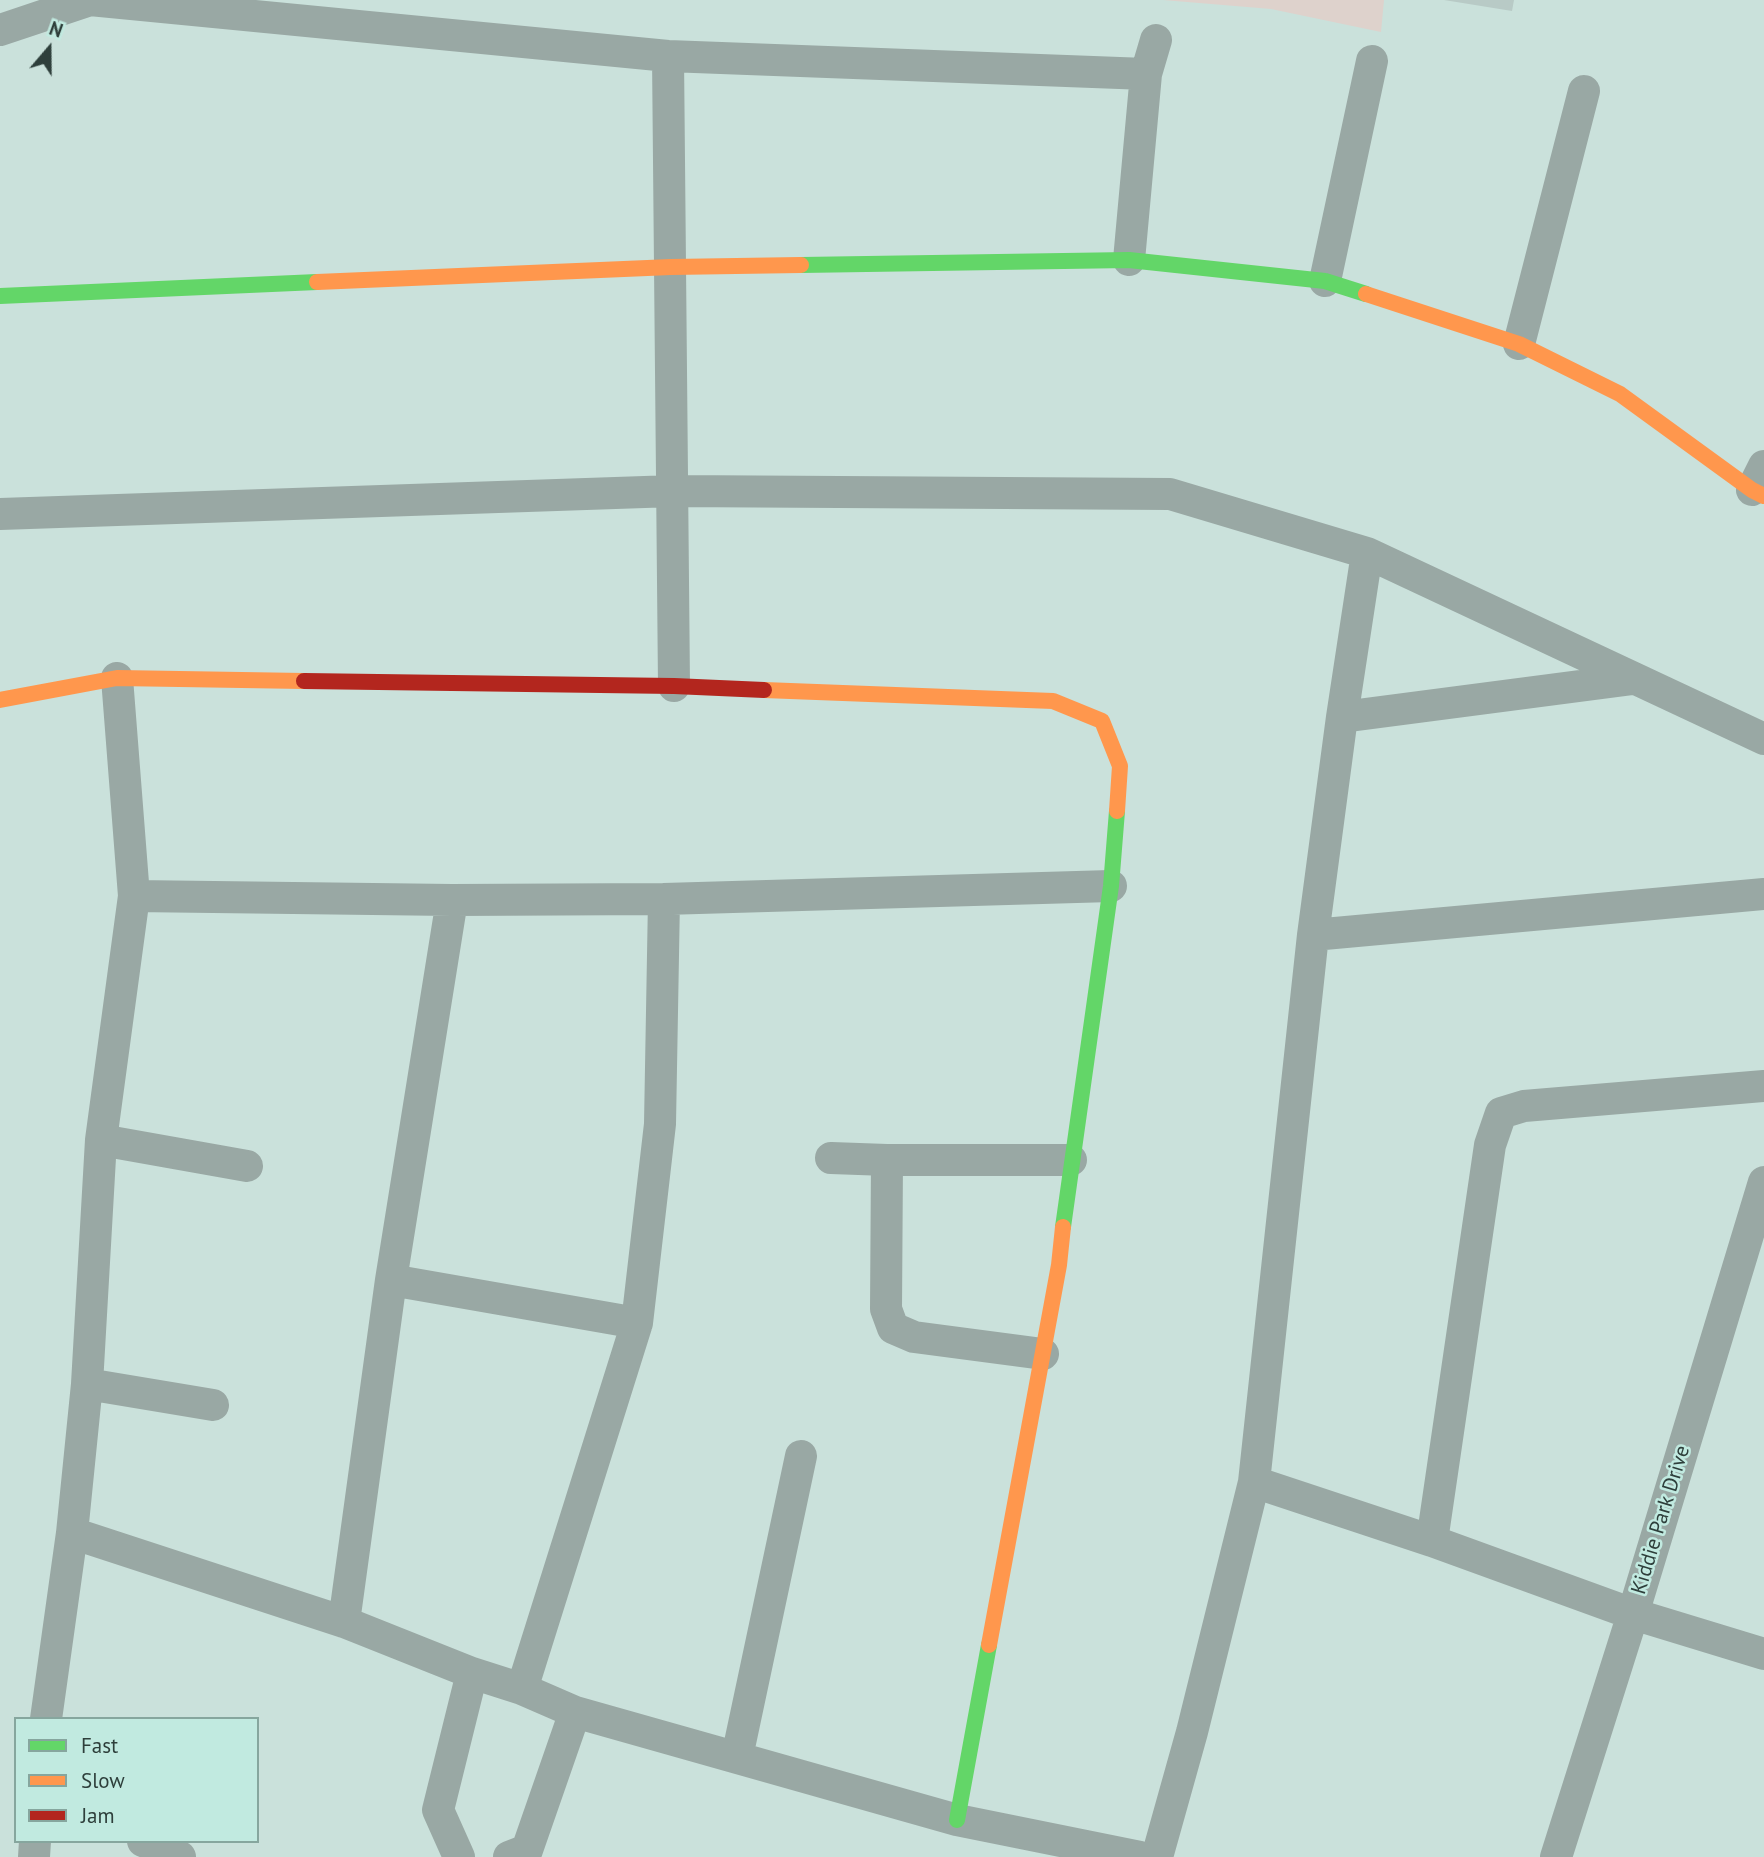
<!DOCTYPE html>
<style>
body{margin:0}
#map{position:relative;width:1764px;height:1857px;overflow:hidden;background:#cae1db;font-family:"PT Sans",sans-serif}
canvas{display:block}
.legend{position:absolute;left:14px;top:1717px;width:245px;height:126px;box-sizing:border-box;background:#c1eae0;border:2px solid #86a69e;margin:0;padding:9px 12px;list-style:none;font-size:21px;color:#2e3f3b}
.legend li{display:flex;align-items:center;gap:14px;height:35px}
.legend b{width:35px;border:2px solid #86a69e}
.north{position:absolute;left:14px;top:14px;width:70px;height:70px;-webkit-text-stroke:5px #c1eae0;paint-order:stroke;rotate:20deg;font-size:19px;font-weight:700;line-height:28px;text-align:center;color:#2e3f3b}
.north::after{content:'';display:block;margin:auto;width:24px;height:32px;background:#2e3f3b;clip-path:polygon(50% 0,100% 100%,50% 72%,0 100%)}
</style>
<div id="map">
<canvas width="1764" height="1857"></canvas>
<ul class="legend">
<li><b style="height:9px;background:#63d668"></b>Fast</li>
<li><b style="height:9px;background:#ff974d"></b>Slow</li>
<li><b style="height:9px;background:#b3261e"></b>Jam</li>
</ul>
<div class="north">N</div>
</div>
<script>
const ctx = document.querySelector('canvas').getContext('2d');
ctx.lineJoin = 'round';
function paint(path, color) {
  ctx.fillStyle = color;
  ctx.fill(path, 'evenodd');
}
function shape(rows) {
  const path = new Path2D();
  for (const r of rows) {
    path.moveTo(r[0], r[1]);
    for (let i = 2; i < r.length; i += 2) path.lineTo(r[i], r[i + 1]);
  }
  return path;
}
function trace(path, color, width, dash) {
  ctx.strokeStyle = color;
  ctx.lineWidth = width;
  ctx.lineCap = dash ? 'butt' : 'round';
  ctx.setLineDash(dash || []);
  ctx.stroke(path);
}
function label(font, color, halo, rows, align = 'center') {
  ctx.font = font + ' "PT Sans",sans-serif';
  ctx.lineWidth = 5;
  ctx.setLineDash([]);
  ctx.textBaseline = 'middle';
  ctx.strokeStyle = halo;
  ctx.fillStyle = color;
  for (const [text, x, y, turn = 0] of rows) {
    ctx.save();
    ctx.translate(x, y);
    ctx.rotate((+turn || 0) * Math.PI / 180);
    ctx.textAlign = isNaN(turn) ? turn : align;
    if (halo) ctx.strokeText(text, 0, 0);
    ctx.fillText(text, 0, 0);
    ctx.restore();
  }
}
const green = shape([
 [1163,0,1384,0,1381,32,1271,9]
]);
const building = shape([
 [1444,0,1514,0,1512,11]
]);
const street = shape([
 [0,30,90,0,668,56,1146,74],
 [668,56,674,686],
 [1129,260,1146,74,1156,40],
 [1325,281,1372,61],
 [1519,344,1584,91],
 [1752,490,1764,466],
 [0,514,674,491,1170,494,1367,553,1764,739],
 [1342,717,1633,679],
 [134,896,452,900],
 [664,899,1111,886],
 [1313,935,1764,894],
 [101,1140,247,1166],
 [831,1158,887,1160,1071,1160],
 [887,1160,886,1309,893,1328,914,1337,1043,1354],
 [391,1280,637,1323],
 [87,1384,213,1405],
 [1254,1482,1432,1541,1633,1614,1764,1654],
 [72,1533,344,1622,472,1673,522,1689,575,1712,957,1820,1140,1857],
 [1432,1541,1490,1145,1501,1113,1524,1106,1764,1086],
 [344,1622,391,1280,452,900,664,899,660,1124,637,1323,522,1689],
 [46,1719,72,1533,87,1384,101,1140,134,896,117,678],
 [737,1757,801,1456],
 [143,1841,180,1857],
 [34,1857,35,1841],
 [459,1857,438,1810,472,1673],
 [509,1857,527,1850,575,1712],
 [1157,1857,1192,1732,1254,1482,1313,935,1342,717,1367,553],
 [1556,1857,1633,1614,1764,1182]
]);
const fast = shape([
 [801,265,1129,260,1325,281,1366,294],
 [0,296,317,282],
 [1063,1227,1111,886,1117,811],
 [957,1820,989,1645]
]);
const slow = shape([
 [317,282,671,267,801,265],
 [1366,294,1519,344,1620,394,1752,490,1764,496],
 [764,690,1053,701,1102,721,1120,766,1117,811],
 [0,700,117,678,304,681],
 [989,1645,1059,1265,1063,1227]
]);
const jam = shape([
 [304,681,674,686,764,690]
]);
const streetNames = [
 ["Kiddie Park Drive",1661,1520,-73]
];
paint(green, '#ded2cc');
paint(building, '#b8cac6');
trace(street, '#99a8a4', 32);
trace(fast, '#63d668', 16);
trace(slow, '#ff974d', 16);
trace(jam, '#b3261e', 16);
label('21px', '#2e3f3b', '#c1eae0', streetNames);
</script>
